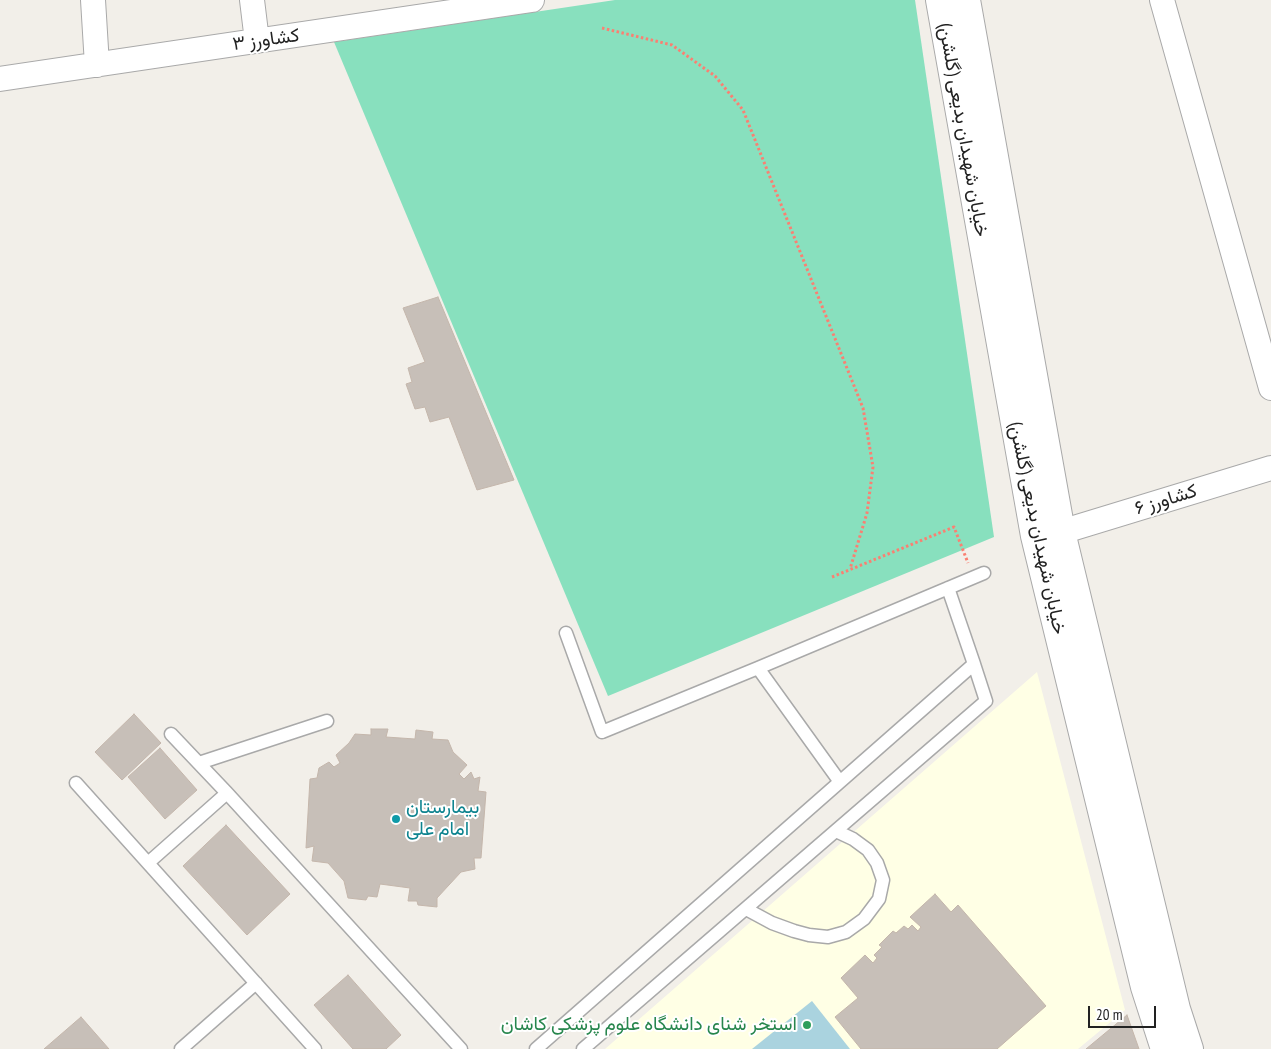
<!DOCTYPE html>
<meta charset="utf-8">
<style>
body{margin:0}
#map{position:relative;width:1271px;height:1049px;overflow:hidden;background:#f2efe9;font-family:"PT Sans Narrow",sans-serif}
canvas{display:block}
.scale{position:absolute;left:1088px;top:1006px;width:68px;height:22px;box-sizing:border-box;border:2px solid #222;border-top:0;padding-left:6px;font-size:15px;line-height:18px;white-space:nowrap;color:#222;-webkit-text-stroke:4px #fff;paint-order:stroke}
</style>
<div id="map">
<canvas width="1271" height="1049"></canvas>
<div class="scale">20 m</div>
</div>
<script>
const ctx = document.querySelector('canvas').getContext('2d');
ctx.lineJoin = 'round';
function paint(path, color) {
  ctx.fillStyle = color;
  ctx.fill(path, 'evenodd');
}
function shape(rows) {
  const path = new Path2D();
  for (const r of rows) {
    path.moveTo(r[0], r[1]);
    for (let i = 2; i < r.length; i += 2) path.lineTo(r[i], r[i + 1]);
  }
  return path;
}
function trace(path, color, width, dash) {
  ctx.strokeStyle = color;
  ctx.lineWidth = width;
  ctx.lineCap = dash ? 'butt' : 'round';
  ctx.setLineDash(dash || []);
  ctx.stroke(path);
}
function label(font, color, halo, rows, align = 'center') {
  ctx.font = font + ' "PT Sans Narrow",Vazirmatn,sans-serif';
  ctx.lineWidth = 4;
  ctx.setLineDash([]);
  ctx.textBaseline = 'middle';
  ctx.strokeStyle = halo;
  ctx.fillStyle = color;
  for (const [text, x, y, turn = 0] of rows) {
    ctx.save();
    ctx.translate(x, y);
    ctx.rotate((+turn || 0) * Math.PI / 180);
    ctx.textAlign = isNaN(turn) ? turn : align;
    if (halo) ctx.strokeText(text, 0, 0);
    ctx.fillText(text, 0, 0);
    ctx.restore();
  }
}
const education = shape([
 [1037,672,1125,1010,1078,1049,605,1049]
]);
const pitch = shape([
 [615,0,915,0,994,537,608,696,334,42]
]);
const water = shape([
 [812,1001,850,1049,752,1049]
]);
const building = shape([
 [438,297,514,480,477,490,449,417,430,422,425,407,415,409,406,384,412,382,408,368,425,362,403,308,438,297],
 [134,714,161,743,122,780,95,752,134,714],
 [371,729,388,729,386,737,415,739,416,730,433,732,432,739,448,740,453,752,467,765,459,774,464,779,471,772,474,779,480,777,478,791,486,792,481,858,474,858,475,869,461,872,437,898,437,907,418,905,417,901,408,901,410,888,380,884,377,897,368,896,366,900,348,898,344,881,328,863,312,861,314,846,306,848,310,779,317,778,319,768,329,762,334,767,340,763,336,755,349,743,355,734,371,735,371,729],
 [160,748,197,790,165,819,128,777,160,748],
 [226,825,290,894,247,935,183,866,226,825],
 [935,894,951,912,958,905,1046,1006,997,1049,861,1049,835,1017,858,998,841,978,865,955,873,963,877,958,874,955,882,947,879,945,893,931,896,933,904,926,908,929,912,925,918,931,921,927,910,917,935,894],
 [348,975,401,1035,386,1049,353,1049,314,1005,348,975],
 [1127,1015,1139,1049,1086,1049,1127,1015],
 [81,1017,109,1049,44,1049,81,1017]
]);
const path = shape([
 [602,28,672,45,715,76,743,110,863,408,873,467,867,513,850,569],
 [832,577,954,527,968,563]
]);
const service = shape([
 [948,588,974,664],
 [566,633,602,732,758,668,984,573],
 [758,668,840,782],
 [171,734,227,793,461,1049],
 [199,763,327,721],
 [76,783,315,1049],
 [148,863,227,793],
 [746,909,772,923,794,931,809,935,828,937,846,932,864,919,879,899,883,880,877,863,868,850,853,839,836,831],
 [181,1049,256,983],
 [536,1049,974,664,986,701,583,1049]
]);
const minor = shape([
 [93,0,97,65],
 [252,0,257,41],
 [1162,0,1271,388],
 [0,79,532,0],
 [1061,532,1271,468]
]);
const tertiary = shape([
 [940,0,1035,536,1145,987,1165,1049],
 [966,0,1061,532,1176,1009,1189,1049]
]);
const markers = [
 [396,819,5,"#0f9aa8"],
 [807,1025,5,"#2e9e5b"]
];
const streetNames = [
 ["کشاورز ۳",266,40,-8],
 ["خیابان شهیدان بدیعی (گلشن)",963,130,80],
 ["کشاورز ۶",1166,500,-17],
 ["خیابان شهیدان بدیعی (گلشن)",1037,528,78]
];
const cultureNames = [
 ["بیمارستان",406,808],
 ["امام علی",406,830]
];
const leisureNames = [
 ["استخر شنای دانشگاه علوم پزشکی کاشان",797,1025]
];
paint(education, '#ffffe5');
paint(pitch, '#88e0be');
paint(water, '#aad3df');
paint(building, '#c7bfb8');
trace(building, '#c4b6ab', 1);
trace(service, '#a9a9a9', 15);
trace(minor, '#a9a9a9', 26);
trace(tertiary, '#a9a9a9', 30);
trace(path, '#fa8072', 3, [2.5, 2.5]);
trace(service, '#fff', 12);
trace(minor, '#fff', 24);
trace(tertiary, '#fff', 28);
for (const [x, y, r, color] of markers) {
  const dot = new Path2D();
  dot.arc(x, y, r, 0, 2 * Math.PI);
  ctx.fillStyle = color;
  ctx.fill(dot);
  trace(dot, '#fff', 2);
}
label('19px', '#222', '#fff', streetNames);
label('19px', '#0d838f', '#fff', cultureNames, 'left');
label('19px', '#27864d', '#fff', leisureNames, 'right');
</script>
